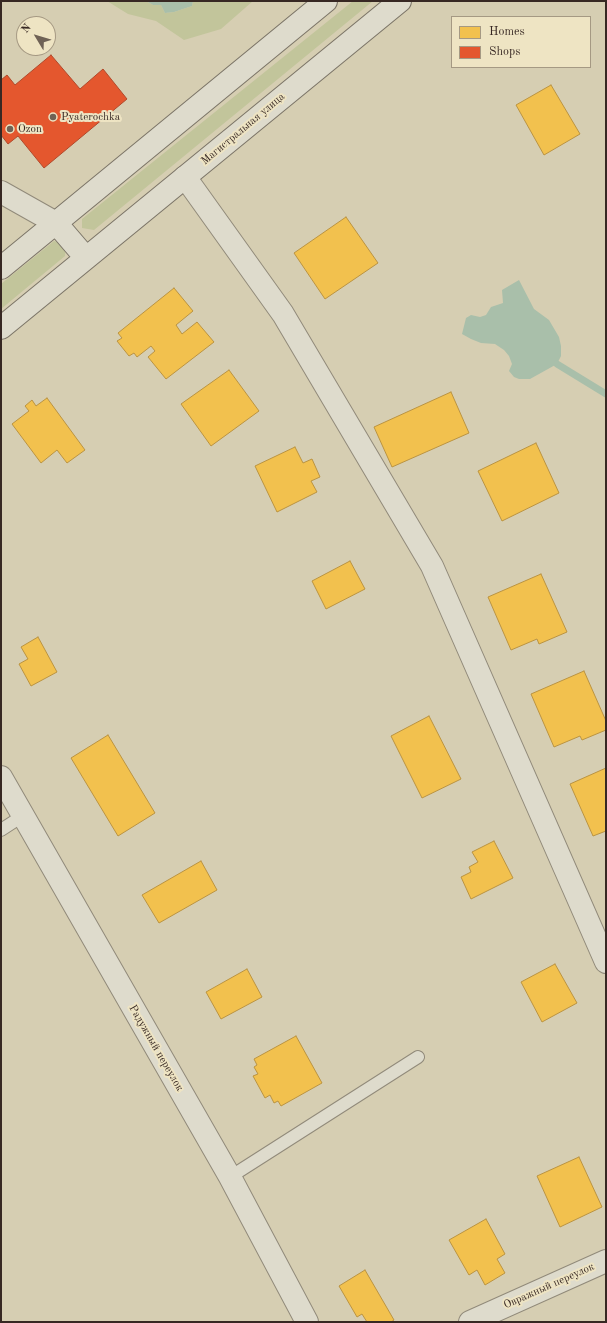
<!DOCTYPE html>
<meta charset="utf-8">
<style>
body{margin:0}
#map{position:relative;width:607px;height:1323px;overflow:hidden;background:#d6ceb2;font-family:"Old Standard TT",serif}
canvas{display:block}
.frame{position:absolute;inset:0;border:2px solid #372823;pointer-events:none}
.legend{position:absolute;left:451px;top:16px;width:140px;height:52px;box-sizing:border-box;background:#eee4c3;border:1px solid #a59983;margin:0;padding:5px 7px;list-style:none;font-size:12px;color:#372823}
.legend li{display:flex;align-items:center;gap:8px;height:20px}
.legend b{width:20px;border:1px solid #a59983}
.north{position:absolute;left:16px;top:16px;width:40px;height:40px;box-sizing:border-box;background:#eee4c3;border:1px solid #a59983;border-radius:50%;rotate:308deg;font-size:11px;font-weight:700;line-height:16px;text-align:center;color:#372823}
.north::after{content:'';display:block;margin:auto;width:14px;height:18px;background:#6f6255;clip-path:polygon(50% 0,100% 100%,50% 72%,0 100%)}
</style>
<div id="map">
<canvas width="607" height="1323"></canvas>
<div class="frame"></div>
<ul class="legend">
<li><b style="height:11px;background:#f2c14e"></b>Homes</li>
<li><b style="height:11px;background:#e4572e"></b>Shops</li>
</ul>
<div class="north">N</div>
</div>
<script>
const ctx = document.querySelector('canvas').getContext('2d');
ctx.lineJoin = 'round';
function paint(path, color) {
  ctx.fillStyle = color;
  ctx.fill(path, 'evenodd');
}
function shape(rows) {
  const path = new Path2D();
  for (const r of rows) {
    path.moveTo(r[0], r[1]);
    for (let i = 2; i < r.length; i += 2) path.lineTo(r[i], r[i + 1]);
  }
  return path;
}
function trace(path, color, width, dash) {
  ctx.strokeStyle = color;
  ctx.lineWidth = width;
  ctx.lineCap = dash ? 'butt' : 'round';
  ctx.setLineDash(dash || []);
  ctx.stroke(path);
}
function label(font, color, halo, rows, align = 'center') {
  ctx.font = font + ' "Old Standard TT",serif';
  ctx.lineWidth = 4;
  ctx.setLineDash([]);
  ctx.textBaseline = 'middle';
  ctx.strokeStyle = halo;
  ctx.fillStyle = color;
  for (const [text, x, y, turn = 0] of rows) {
    ctx.save();
    ctx.translate(x, y);
    ctx.rotate((+turn || 0) * Math.PI / 180);
    ctx.textAlign = isNaN(turn) ? turn : align;
    if (halo) ctx.strokeText(text, 0, 0);
    ctx.fillText(text, 0, 0);
    ctx.restore();
  }
}
const green = shape([
 [107,1,146,1,153,5,161,5,165,13,174,12,192,6,193,1,253,1,221,29,184,40,156,21,128,14],
 [353,1,373,1,94,230,82,228,82,219],
 [54,241,66,244,65,256,1,309,1,284]
]);
const water = shape([
 [146,1,193,1,192,6,174,12,165,13,161,5,153,5],
 [519,280,534,309,549,320,559,337,561,346,561,356,557,364,530,379,519,379,514,377,509,371,512,364,509,356,504,350,495,344,481,343,471,339,462,334,466,318,471,315,480,317,486,315,491,307,503,303,502,290]
]);
const homes = shape([
 [551,85,580,134,544,155,516,105,551,85],
 [346,217,378,263,325,299,294,253,346,217],
 [174,288,193,311,176,325,182,334,197,322,214,342,166,379,148,357,155,351,151,346,137,357,134,353,129,356,117,341,122,338,118,333,174,288],
 [229,370,259,411,211,446,181,404,229,370],
 [451,392,469,433,392,467,374,427,451,392],
 [47,398,85,450,67,463,57,450,41,463,12,424,29,411,25,406,32,400,36,406,47,398],
 [536,443,559,493,502,521,478,471,536,443],
 [295,447,303,463,312,459,320,477,311,481,317,492,277,512,255,466,295,447],
 [350,561,365,589,326,609,312,581,350,561],
 [541,574,567,632,539,644,537,639,511,650,488,597,541,574],
 [38,637,57,672,31,686,19,664,28,659,21,647,38,637],
 [584,671,606,721,606,730,582,740,580,736,554,747,531,694,584,671],
 [429,716,461,779,422,798,391,736,429,716],
 [108,735,155,813,118,836,71,758,108,735],
 [606,768,606,831,593,836,570,784,606,768],
 [494,841,513,878,471,899,461,877,471,872,469,867,478,862,472,852,494,841],
 [201,861,217,890,159,923,142,895,201,861],
 [555,964,577,1003,542,1022,521,982,555,964],
 [247,969,262,997,221,1019,206,992,247,969],
 [296,1036,322,1083,281,1106,278,1101,274,1103,270,1095,265,1098,253,1076,258,1074,254,1067,257,1065,254,1059,296,1036],
 [579,1157,602,1207,560,1227,537,1176,579,1157],
 [486,1219,505,1254,497,1259,505,1273,485,1285,477,1270,469,1275,449,1240,486,1219],
 [365,1270,394,1320,391,1322,367,1322,362,1314,357,1317,339,1286,365,1270]
]);
const shops = shape([
 [51,55,80,89,103,69,127,99,44,168,18,136,8,144,1,135,1,80,7,75,15,85,51,55]
]);
const stream = shape([
 [557,364,606,394]
]);
const lane = shape([
 [1,830,24,815],
 [230,1177,418,1057]
]);
const street = shape([
 [185,177,283,314,432,566,606,962],
 [1,192,56,223],
 [1,777,230,1177,307,1322],
 [470,1322,606,1261]
]);
const secondary = shape([
 [56,223,86,258],
 [1,268,326,1],
 [1,328,400,1]
]);
const markers = [
 [53,117,4,"#6f6255"],
 [10,129,4,"#6f6255"]
];
const poiNames = [
 ["Pyaterochka",61,117],
 ["Ozon",18,129]
];
const streetNames = [
 ["Магистральная улица",243,129,-40],
 ["Радужный переулок",156,1048,60],
 ["Овражный переулок",549,1286,-24]
];
paint(green, '#c2c59b');
paint(water, '#a9bfaa');
paint(homes, '#f2c14e');
trace(homes, '#ba9341', 1);
paint(shops, '#e4572e');
trace(shops, '#b0492b', 1);
trace(stream, '#a9bfaa', 7);
trace(lane, '#918a7a', 14);
trace(street, '#918a7a', 24);
trace(secondary, '#7b7467', 24);
trace(lane, '#dedbcc', 12);
trace(street, '#dedbcc', 22);
trace(secondary, '#dedbcc', 22);
for (const [x, y, r, color] of markers) {
  const dot = new Path2D();
  dot.arc(x, y, r, 0, 2 * Math.PI);
  ctx.fillStyle = color;
  ctx.fill(dot);
  trace(dot, '#eee4c3', 1.5);
}
label('11px', '#372823', '#eee4c3', poiNames, 'left');
label('11px', '#372823', '#eee4c3', streetNames);
</script>
